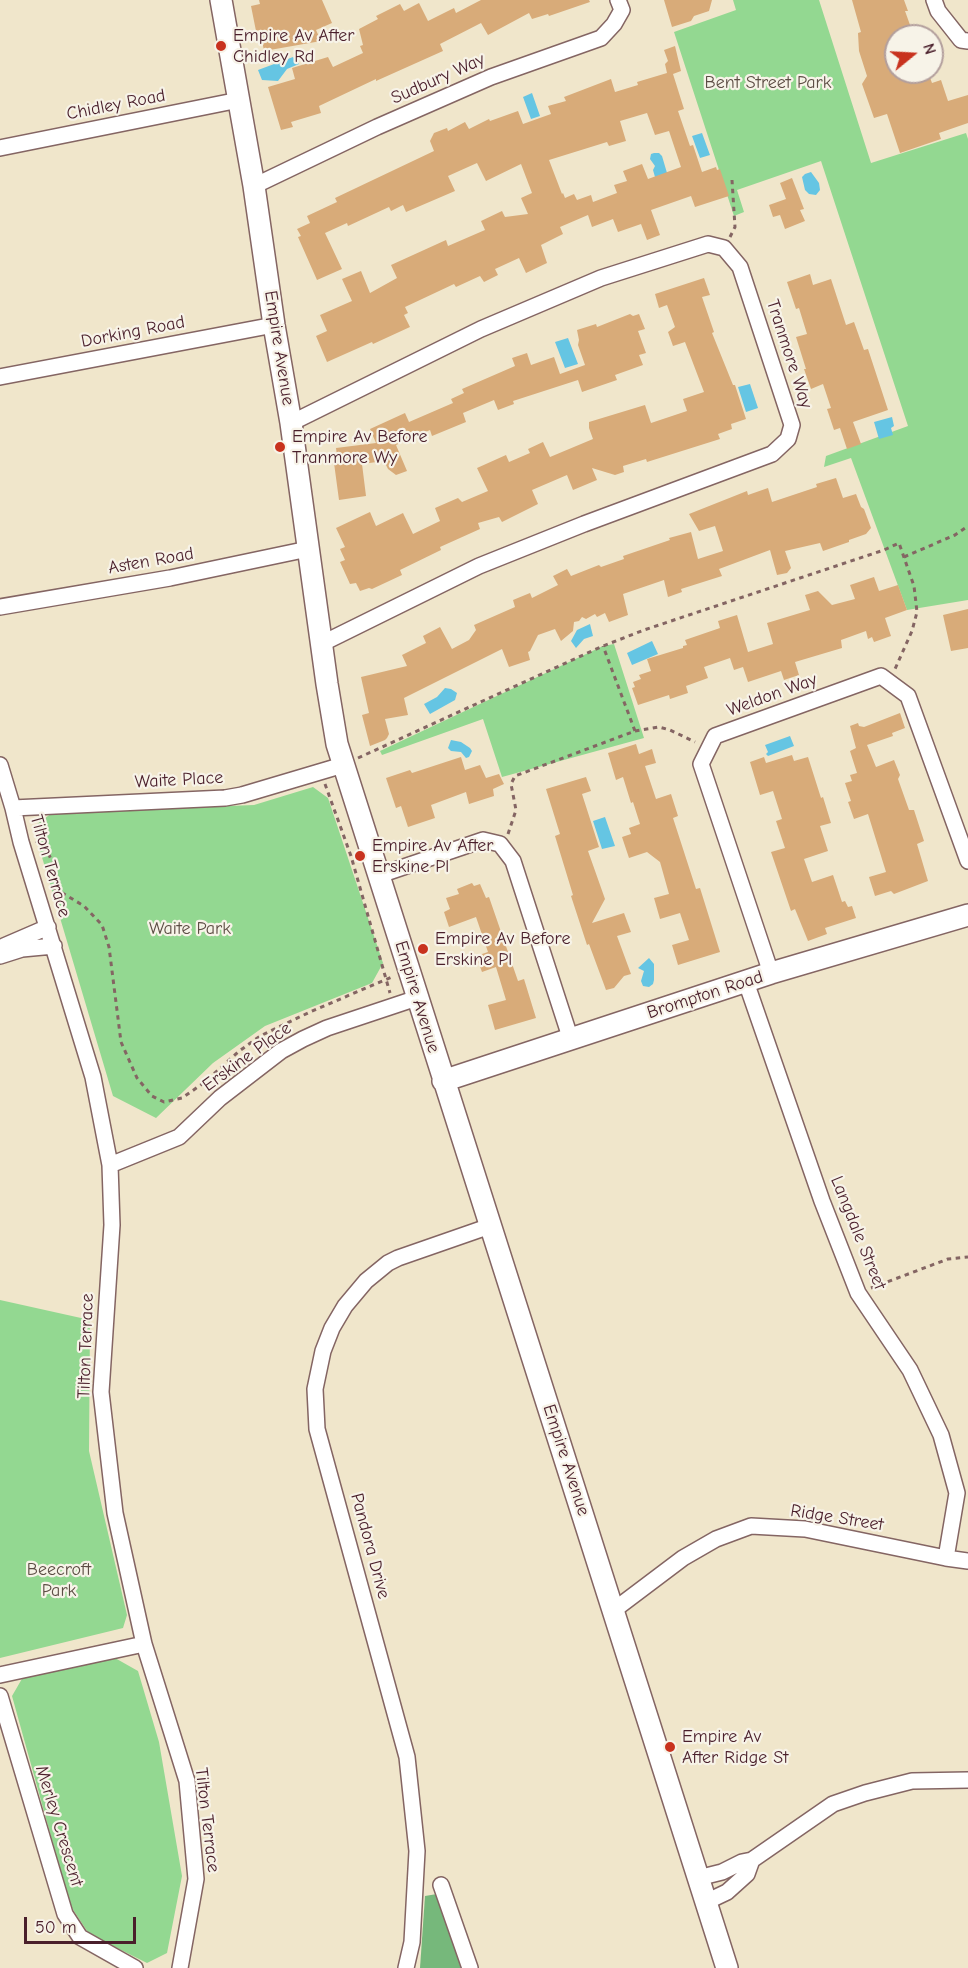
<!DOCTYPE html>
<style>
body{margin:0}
#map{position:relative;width:968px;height:1968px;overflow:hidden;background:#f0e6cb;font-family:"Comic Neue",sans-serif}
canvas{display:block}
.north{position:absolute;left:884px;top:24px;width:60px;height:60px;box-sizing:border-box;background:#f7f3e8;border:2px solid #b29e9c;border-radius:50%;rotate:72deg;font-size:16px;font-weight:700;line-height:24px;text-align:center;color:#4a1f2b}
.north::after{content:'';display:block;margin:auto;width:21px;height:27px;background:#c8321e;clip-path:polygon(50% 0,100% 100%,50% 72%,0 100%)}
.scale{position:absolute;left:24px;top:1917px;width:112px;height:27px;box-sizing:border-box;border:3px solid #4a1f2b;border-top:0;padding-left:8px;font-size:18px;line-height:21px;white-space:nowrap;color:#4a1f2b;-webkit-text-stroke:4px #f7f3e8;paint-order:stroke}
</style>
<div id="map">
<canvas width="968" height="1968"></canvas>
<div class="north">N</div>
<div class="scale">50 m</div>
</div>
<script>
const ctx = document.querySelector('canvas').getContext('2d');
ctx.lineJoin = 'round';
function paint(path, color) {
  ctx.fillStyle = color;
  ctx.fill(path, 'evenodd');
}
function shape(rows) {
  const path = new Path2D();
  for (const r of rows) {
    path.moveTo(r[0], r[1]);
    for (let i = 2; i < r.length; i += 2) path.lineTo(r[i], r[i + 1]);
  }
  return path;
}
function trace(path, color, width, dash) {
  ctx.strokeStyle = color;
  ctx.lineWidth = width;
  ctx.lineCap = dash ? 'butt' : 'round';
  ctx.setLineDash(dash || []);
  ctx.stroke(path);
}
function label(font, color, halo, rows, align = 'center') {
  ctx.font = font + ' "Comic Neue",sans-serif';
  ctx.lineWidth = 4.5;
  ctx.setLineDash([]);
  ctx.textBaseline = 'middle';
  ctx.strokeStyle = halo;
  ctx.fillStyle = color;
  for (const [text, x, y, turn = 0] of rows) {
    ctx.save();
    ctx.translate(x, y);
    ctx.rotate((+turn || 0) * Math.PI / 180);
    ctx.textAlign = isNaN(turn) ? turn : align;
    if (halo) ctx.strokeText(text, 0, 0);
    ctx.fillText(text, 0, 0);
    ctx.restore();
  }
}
const green = shape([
 [733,0,819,0,871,163,966,133,968,139,968,600,907,610,851,458,824,467,826,456,908,426,821,161,737,190,744,212,734,216,674,32,736,10],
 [614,644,644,738,502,777,483,719,382,755,380,751,603,646],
 [313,787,328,798,383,963,372,983,265,1026,213,1063,156,1118,113,1096,33,827,52,813,254,805],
 [0,1300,90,1320,89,1451,127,1615,123,1628,0,1658],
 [115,1658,138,1671,159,1742,182,1876,167,1953,147,1963,89,1934,70,1905,12,1696,23,1677]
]);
const forest = shape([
 [437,1894,461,1968,420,1968,425,1896]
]);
const water = shape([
 [293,57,299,64,287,69,278,81,262,80,258,70],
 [532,93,540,116,531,119,523,97],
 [702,133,710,155,700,158,692,136],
 [654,153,659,153,662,156,667,173,655,177,653,170,655,166,650,159,651,154],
 [811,172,819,183,820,190,816,195,809,194,805,190,802,177,805,174],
 [568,338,578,364,565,368,555,342],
 [750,384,758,408,746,412,738,387],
 [892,417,894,426,891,428,893,435,879,439,874,422],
 [590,624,593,636,584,639,576,648,571,641,577,630],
 [652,641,658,654,632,665,627,653],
 [445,688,451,689,457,693,455,700,430,714,424,704,437,697],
 [790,736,794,746,768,756,766,754,768,752,765,745],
 [451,740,461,742,470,748,472,751,469,757,466,758,461,752,451,751,448,748],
 [605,817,615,846,602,849,593,821],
 [649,958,654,964,654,980,653,984,649,987,643,986,641,981,644,971,638,968]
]);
const building = shape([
 [259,0,322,0,332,23,316,30,321,41,264,51,260,30,256,31,251,6,260,4],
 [481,0,589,0,590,2,549,16,548,14,532,19,529,13,488,35,481,23,440,44,443,51,376,81,376,79,319,106,321,113,291,122,293,127,281,130,268,87,295,79,292,68,328,57,333,67,363,53,360,46,363,45,359,29,378,19,376,16,400,4,404,11,419,3,428,21,454,8,456,13],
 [664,0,712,0,709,11,694,16,691,21,672,27],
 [852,0,904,0,908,11,905,11,914,36,896,36,896,72,928,72,932,83,941,80,948,101,968,95,968,123,939,133,941,139,900,153,887,114,874,118,862,84,867,76,859,51,858,33,861,32],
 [675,46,681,71,673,74,684,109,678,111,690,146,693,145,702,172,716,167,717,170,720,169,729,196,695,207,691,196,651,210,660,235,647,240,641,224,618,232,613,219,592,227,588,215,560,227,563,234,541,245,547,263,526,273,519,258,495,269,498,275,484,282,480,276,456,287,454,284,405,307,408,313,404,315,410,327,373,344,372,342,327,362,316,336,327,331,320,315,352,301,342,279,361,271,370,293,397,278,391,265,446,240,448,246,485,230,481,221,502,211,505,217,528,214,521,198,532,193,521,164,486,181,477,163,448,176,455,191,406,212,403,205,391,211,389,207,348,226,347,223,325,233,342,269,317,280,298,237,301,236,297,229,310,223,307,216,337,202,335,198,434,151,430,141,434,133,447,128,448,131,465,122,469,129,489,119,490,121,518,111,523,124,551,114,548,106,566,101,564,97,611,79,615,92,638,85,637,82,667,73,665,64,668,61,664,50],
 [647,113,655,135,669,131,681,167,648,179,642,164,623,171,627,181,614,185,617,193,593,202,591,195,577,200,574,194,565,198,563,193,562,194,549,160,607,142,609,146,626,141,620,121],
 [792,178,804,209,800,210,805,221,785,229,780,215,773,217,769,205,786,199,780,183],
 [810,274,813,285,831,279,846,325,854,322,864,350,868,349,888,410,853,422,861,444,847,449,840,428,834,430,827,409,831,408,823,384,811,389,804,369,806,369,796,337,807,334,799,308,796,309,787,282],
 [704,278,710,295,702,297,714,332,712,333,733,385,735,385,746,419,731,424,732,429,718,434,720,439,647,462,646,459,623,466,624,472,615,475,592,468,597,480,573,490,567,475,532,490,538,504,502,522,499,517,478,523,480,529,440,547,441,550,400,570,402,575,372,589,369,588,360,591,356,583,350,584,340,562,345,560,340,549,345,547,336,528,370,512,376,526,403,513,413,534,440,521,435,508,458,498,462,502,488,491,477,468,506,455,509,462,530,453,528,449,543,442,550,457,593,439,589,428,589,422,645,405,651,423,687,411,683,399,704,392,685,342,673,346,668,332,675,327,667,305,659,308,655,294],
 [630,314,633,316,639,314,645,329,638,331,646,353,639,355,643,365,615,375,617,380,582,392,578,380,513,401,514,404,498,410,494,400,463,413,466,422,432,436,430,430,396,445,407,471,396,475,388,469,384,461,362,464,366,496,339,500,334,463,338,463,336,448,376,443,370,429,405,413,409,422,453,403,451,399,464,393,462,389,515,366,512,358,527,353,531,365,554,357,560,374,585,365,578,345,579,340,577,330,596,324,597,327],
 [836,478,843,498,856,494,861,507,864,509,871,528,866,534,849,540,849,542,823,551,820,543,785,551,791,568,787,573,777,575,770,550,719,569,722,576,681,589,682,592,668,597,664,580,623,594,628,615,609,622,605,613,597,617,595,614,586,619,582,617,579,621,574,622,573,631,561,641,555,629,538,635,530,651,528,652,530,660,509,667,502,649,404,698,408,715,385,719,389,734,387,738,385,740,370,746,362,715,369,713,361,677,407,666,402,655,426,643,423,636,440,627,452,649,469,640,476,630,474,625,515,607,513,600,530,593,532,598,558,585,553,576,567,569,571,576,599,565,601,567,624,559,623,556,670,540,669,538,691,532,698,559,723,551,715,526,699,531,689,514,747,491,748,495,768,488,772,502,817,487,816,484],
 [874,577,879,591,898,585,907,610,885,618,891,636,874,642,872,637,868,639,866,631,841,640,842,648,795,662,799,675,784,680,781,671,748,682,743,667,734,670,730,658,704,667,708,678,686,686,688,693,670,699,669,695,638,705,632,688,635,687,633,682,641,679,639,675,651,671,647,659,683,648,683,646,687,645,685,640,720,628,718,621,737,615,748,652,773,644,767,623,810,610,805,595,818,591,832,605,855,599,850,585],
 [968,609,968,648,951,651,943,615],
 [900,713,905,728,892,733,893,736,867,745,876,767,894,760,900,775,898,779,909,810,914,810,924,841,917,844,928,881,894,894,891,891,875,896,869,877,886,872,868,814,854,819,848,802,851,801,845,783,852,781,850,775,857,773,850,751,856,748,850,726,858,723,859,726,864,727],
 [636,744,639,754,652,749,656,763,645,766,656,799,671,794,678,816,673,818,696,889,700,888,720,952,678,965,672,945,689,940,680,913,660,919,654,898,669,894,660,862,647,852,629,858,622,837,631,834,629,828,640,824,633,802,631,803,623,777,616,780,608,753],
 [792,755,794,761,808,757,821,798,823,797,831,823,820,826,828,851,804,859,812,882,833,875,842,902,845,901,848,907,852,906,856,918,825,928,827,934,808,941,795,909,791,911,771,852,785,848,776,821,782,819,773,791,760,795,750,762,764,757,766,763],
 [461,757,465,770,480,765,486,778,499,774,504,784,493,789,494,796,469,804,466,792,431,805,435,818,408,827,401,806,396,808,386,778,410,770,412,773],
 [586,777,591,791,582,794,599,847,588,851,605,899,592,923,624,913,631,932,617,936,631,974,624,976,614,988,606,990,589,944,587,945,571,896,573,895,555,836,560,834,546,789],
 [472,883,474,886,480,884,486,898,489,897,518,981,524,979,536,1018,495,1030,488,1005,506,1000,496,967,482,972,476,956,488,952,476,917,449,927,444,912,450,909,446,898,459,894,457,889]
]);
const path = shape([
 [730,237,735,227,732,180],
 [904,557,955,535,968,526],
 [635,731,659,727,670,730,695,742],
 [358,758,603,646,644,630,884,550,899,543,914,586,917,612,912,631,895,669],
 [325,784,351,856,390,993],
 [35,834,43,822],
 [508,834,516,810,511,784,515,776,635,731,603,646],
 [36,841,47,850,53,864,59,883,50,893],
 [54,888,84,906,102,925,109,947,121,1042,137,1078,152,1096,164,1102,182,1098,205,1082,238,1052,260,1036,310,1012,394,976],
 [871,1288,948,1259,968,1257]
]);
const street = shape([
 [934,0,938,11,961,40,968,41],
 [0,148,239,100],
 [254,186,377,127,491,77,601,38,614,24,622,10,618,0],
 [0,377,274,325],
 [291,423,481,329,601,278,708,244,724,248,740,267,792,425,788,439,772,454,584,524,479,566,321,644],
 [0,607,170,578,308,549],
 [0,765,13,808,21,842,93,1077,110,1165,112,1225,101,1392,115,1513,144,1644,187,1781,196,1879,180,1968],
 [13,808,225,798,242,795,343,765],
 [380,875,483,840,500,844,513,861,571,1040],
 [4,946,48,927],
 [0,956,22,949,54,946],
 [771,973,701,764,715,736,881,676,908,696,968,861],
 [746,982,822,1201,858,1293,910,1370,941,1435,957,1493,946,1558],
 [110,1165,179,1137,220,1098,281,1051,303,1039,327,1028,417,998],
 [614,1610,683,1558,716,1539,751,1526,805,1529,946,1558,968,1561],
 [0,1675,144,1644],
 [0,1696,65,1914,80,1937,135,1968],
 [698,1878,722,1872,742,1862,752,1860,833,1804,865,1793,912,1781,968,1780],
 [441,1885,470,1968],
 [706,1902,727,1892,747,1874,752,1860],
 [406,1968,412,1942,417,1851,407,1757,317,1429,315,1389,323,1351,332,1328,345,1306,366,1281,388,1263,398,1258,490,1226]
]);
const secondary = shape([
 [221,0,254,186,274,325,291,423,327,684,337,744,727,1968],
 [443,1081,771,973,968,915]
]);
const markers = [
 [221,46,6,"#c8321e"],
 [280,447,6,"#c8321e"],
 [360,856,6,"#c8321e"],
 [423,949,6,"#c8321e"],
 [670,1747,6,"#c8321e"]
];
const poiNames = [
 ["Empire Av After",233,36],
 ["Chidley Rd",233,57],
 ["Empire Av Before",292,437],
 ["Tranmore Wy",292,458],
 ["Empire Av After",372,846],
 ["Erskine Pl",372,867],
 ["Empire Av Before",435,939],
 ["Erskine Pl",435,960],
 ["Empire Av",682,1737],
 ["After Ridge St",682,1758]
];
const streetNames = [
 ["Sudbury Way",438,79,-24],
 ["Chidley Road",116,105,-11],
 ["Dorking Road",133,332,-11],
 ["Empire Avenue",279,348,81],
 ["Tranmore Way",789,354,72],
 ["Asten Road",151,561,-10],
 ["Weldon Way",772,695,-20],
 ["Waite Place",179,780,-3],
 ["Tilton Terrace",50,866,74],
 ["Brompton Road",705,995,-18],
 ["Empire Avenue",417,997,73],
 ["Erskine Place",247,1057,-36],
 ["Langdale Street",858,1233,68],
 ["Tilton Terrace",86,1346,-88],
 ["Empire Avenue",566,1460,72],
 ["Ridge Street",837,1518,9],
 ["Pandora Drive",370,1546,75],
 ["Tilton Terrace",207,1820,83],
 ["Merley Crescent",59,1826,73]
];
const parkNames = [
 ["Bent Street Park",768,83],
 ["Waite Park",190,929],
 ["Beecroft",59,1570],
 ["Park",59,1591]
];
paint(green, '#93d891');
paint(forest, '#76b87b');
paint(water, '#65c5e3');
paint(building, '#d8ab79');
trace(street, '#846563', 18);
trace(secondary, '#846563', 24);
trace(path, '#846563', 3, [4.5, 4.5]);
trace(street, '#fff', 15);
trace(secondary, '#fff', 21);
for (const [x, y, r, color] of markers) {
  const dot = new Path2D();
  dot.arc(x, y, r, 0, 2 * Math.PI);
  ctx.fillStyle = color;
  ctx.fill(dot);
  trace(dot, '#f7f3e8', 2);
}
label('18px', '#4a1f2b', '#f7f3e8', poiNames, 'left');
label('18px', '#4a1f2b', '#f7f3e8', streetNames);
label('18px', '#5c4d44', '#f7f3e8', parkNames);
</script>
